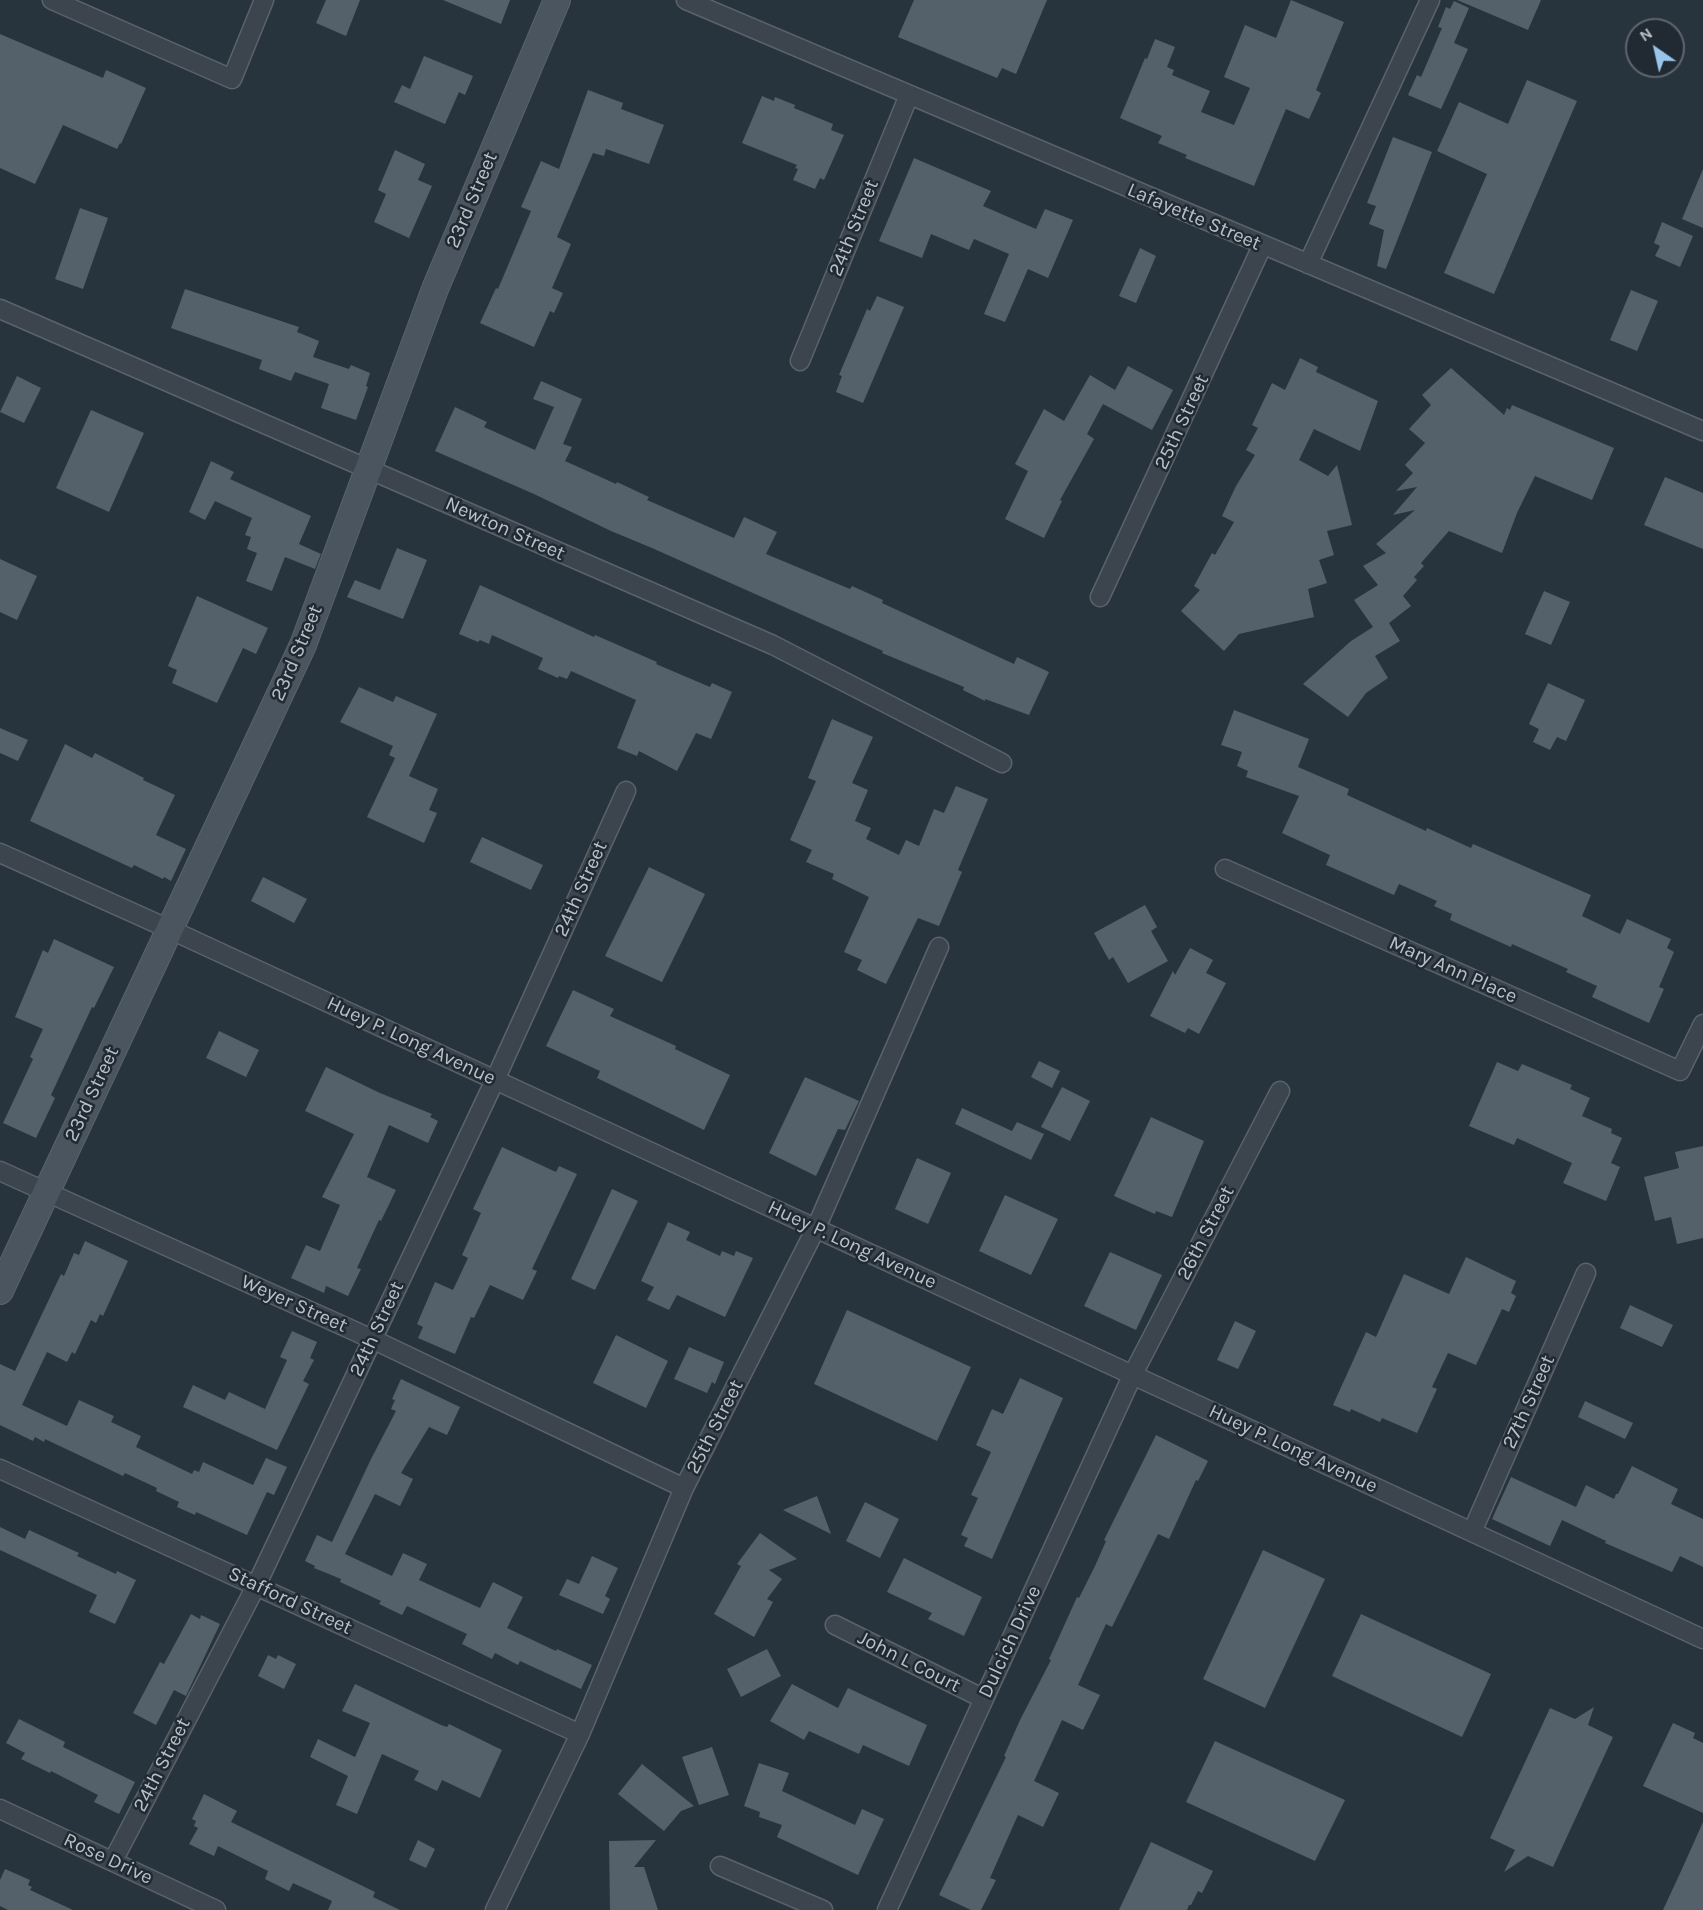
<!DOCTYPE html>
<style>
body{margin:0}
#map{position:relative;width:1703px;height:1910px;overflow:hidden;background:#28343d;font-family:Karla,sans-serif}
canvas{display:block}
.north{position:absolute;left:1625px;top:18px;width:60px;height:60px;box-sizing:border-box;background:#212a32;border:2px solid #5d666e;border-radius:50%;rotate:326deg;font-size:16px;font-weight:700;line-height:24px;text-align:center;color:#b8c0c8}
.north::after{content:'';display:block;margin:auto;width:21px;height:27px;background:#99c5eb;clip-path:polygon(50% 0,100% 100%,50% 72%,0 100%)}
</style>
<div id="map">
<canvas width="1703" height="1910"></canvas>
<div class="north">N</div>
</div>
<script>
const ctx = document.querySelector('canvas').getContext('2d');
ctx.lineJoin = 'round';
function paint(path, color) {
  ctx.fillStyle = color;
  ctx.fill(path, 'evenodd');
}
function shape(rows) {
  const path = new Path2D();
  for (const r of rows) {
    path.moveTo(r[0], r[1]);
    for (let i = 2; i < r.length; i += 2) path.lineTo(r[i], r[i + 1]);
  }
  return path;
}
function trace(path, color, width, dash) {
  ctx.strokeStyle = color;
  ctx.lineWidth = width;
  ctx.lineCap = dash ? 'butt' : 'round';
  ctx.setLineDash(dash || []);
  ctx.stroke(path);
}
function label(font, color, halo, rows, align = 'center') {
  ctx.font = font + ' Karla,sans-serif';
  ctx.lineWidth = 5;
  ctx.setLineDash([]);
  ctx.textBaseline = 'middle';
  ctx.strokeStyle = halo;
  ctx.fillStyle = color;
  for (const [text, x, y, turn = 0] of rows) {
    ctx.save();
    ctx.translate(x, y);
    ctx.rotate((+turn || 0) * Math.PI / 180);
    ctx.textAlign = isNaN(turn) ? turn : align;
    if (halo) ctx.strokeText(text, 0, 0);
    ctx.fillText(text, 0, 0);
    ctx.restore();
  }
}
const building = shape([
 [326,0,360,0,346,36,316,23],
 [443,0,510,0,501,24],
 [914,0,1047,0,1016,74,1002,68,997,78,898,37],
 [1291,0,1344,22,1316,90,1321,93,1309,119,1286,109,1254,186,1185,158,1187,155,1158,143,1162,136,1120,118,1145,58,1147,59,1155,39,1175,47,1167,67,1174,70,1172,75,1210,91,1201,112,1234,125,1250,88,1224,77,1245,25,1276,38],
 [1457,0,1541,0,1528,30],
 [1454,1,1469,8,1454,43,1468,49,1441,109,1408,95,1417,75,1421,77,1442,28,1438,27,1446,7,1450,9],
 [0,34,103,78,106,70,146,88,121,144,120,143,117,149,63,125,35,184,0,168],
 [424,56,473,76,465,95,459,92,445,124,394,102,402,85,410,89],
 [1527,80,1577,101,1494,294,1444,273,1487,174,1437,151,1459,102,1508,124],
 [588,90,623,103,621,109,664,125,649,164,606,149,604,156,593,153,557,237,571,244,552,288,563,293,554,313,550,311,534,347,480,323,496,288,498,289,531,211,521,207,541,161,559,169],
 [762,96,774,101,775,97,795,105,794,108,833,124,831,130,844,135,824,180,820,178,815,189,793,180,798,169,795,168,797,165,742,143],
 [1393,137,1432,152,1386,269,1377,266,1384,230,1369,224,1376,206,1367,203],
 [395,150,425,164,418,180,432,186,409,238,374,222,386,194,378,190],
 [914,158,991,191,983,206,1036,229,1045,209,1073,220,1048,278,1028,269,1005,322,984,314,1009,254,974,239,969,250,931,234,922,258,879,241],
 [1703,169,1703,228,1682,219],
 [80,208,108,218,83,289,55,279],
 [1662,222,1693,236,1680,267,1655,256,1660,246,1654,243],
 [1140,248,1156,256,1136,303,1119,296],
 [185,289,299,327,297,332,319,341,313,357,349,369,351,365,370,373,366,386,368,387,356,420,321,408,329,384,295,372,291,381,259,369,262,360,171,328],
 [1631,290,1658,301,1637,351,1610,340],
 [877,296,904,307,863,403,836,392,842,376,839,375,867,309,870,311],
 [1300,358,1318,367,1316,372,1378,401,1360,451,1314,429,1299,460,1328,476,1337,465,1352,525,1327,531,1334,555,1319,560,1327,583,1308,589,1314,617,1239,634,1224,651,1181,611,1200,590,1194,586,1212,553,1215,555,1234,522,1222,516,1236,486,1255,455,1246,450,1258,428,1252,425,1272,383,1285,390],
 [1128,366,1173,390,1152,430,1103,404,1087,434,1094,439,1060,500,1062,501,1044,538,1005,519,1028,471,1015,464,1044,409,1064,421,1090,375,1115,390],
 [1451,368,1504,415,1507,408,1510,410,1512,405,1614,448,1592,500,1535,476,1517,513,1502,553,1449,531,1421,563,1424,566,1414,577,1417,580,1403,596,1411,606,1389,623,1400,641,1375,656,1388,678,1366,693,1348,717,1303,684,1351,641,1373,627,1354,600,1378,585,1363,566,1386,553,1376,544,1415,510,1393,515,1417,487,1396,491,1413,473,1405,465,1425,443,1409,429,1431,405,1422,395],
 [17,376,41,388,24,423,0,412],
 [541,381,582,399,563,444,572,447,565,461,616,484,617,482,649,497,647,500,734,538,744,517,777,532,766,554,850,589,852,586,883,600,882,603,1014,664,1017,657,1049,672,1029,715,985,699,985,701,963,690,964,687,882,653,883,651,652,548,611,531,534,494,435,451,455,407,487,422,484,427,535,450,554,407,533,399],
 [91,410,144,433,109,512,56,488],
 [211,461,234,472,230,479,311,516,299,544,321,554,315,569,285,557,272,591,246,581,257,553,247,549,251,537,245,535,252,518,215,501,205,520,189,512],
 [1665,477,1703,493,1703,549,1644,525],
 [397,548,427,560,403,619,347,597,355,580,380,590],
 [0,559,37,576,17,620,0,612],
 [480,585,594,637,595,635,657,662,656,664,710,687,712,683,732,692,711,739,696,733,677,771,639,751,637,756,617,748,636,700,571,671,567,679,559,676,558,678,538,669,543,658,492,635,489,644,480,640,478,642,459,634],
 [1544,591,1570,602,1551,645,1525,634],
 [197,596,268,628,256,654,243,648,217,703,172,683,177,670,168,666],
 [1548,683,1585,700,1566,741,1557,737,1550,750,1533,742,1539,729,1529,724],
 [359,687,393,702,396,696,437,714,409,776,438,789,429,810,437,813,424,843,367,817,395,758,389,755,393,746,340,722],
 [1234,710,1309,739,1298,767,1349,789,1347,795,1426,831,1427,828,1471,848,1473,844,1591,895,1582,916,1620,934,1627,919,1671,939,1667,948,1674,952,1659,987,1664,989,1649,1023,1592,997,1597,986,1566,972,1568,969,1512,944,1511,947,1450,920,1452,914,1434,906,1437,901,1399,884,1394,895,1326,865,1330,855,1282,833,1299,796,1246,777,1248,771,1237,766,1242,752,1221,745],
 [832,719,873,737,852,783,868,790,855,821,871,828,866,839,899,855,906,840,919,846,934,809,944,813,956,786,988,799,958,870,962,872,939,926,918,918,886,984,857,970,862,960,844,952,869,897,832,879,834,874,806,862,812,850,790,840,816,781,808,778],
 [0,728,28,740,18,761,0,753],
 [65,744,92,758,95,753,144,778,143,780,175,795,156,835,186,849,171,881,164,877,163,879,134,865,132,868,30,821],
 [482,837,543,865,531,890,470,862],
 [649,867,705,894,662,982,605,956],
 [263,877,307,899,294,923,251,901],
 [1145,905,1157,927,1151,931,1168,961,1128,983,1113,957,1109,960,1094,933],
 [54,939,114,967,94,1008,92,1007,51,1095,55,1098,36,1138,3,1123,33,1059,30,1057,43,1029,15,1017,43,950,48,953],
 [1190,948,1213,960,1206,973,1226,983,1199,1034,1188,1028,1185,1033,1150,1016,1173,971,1175,975],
 [573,990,614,1009,610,1016,676,1046,675,1049,730,1075,704,1130,597,1078,600,1071,546,1046],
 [219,1031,259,1050,246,1077,206,1058],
 [1039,1061,1060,1071,1052,1088,1031,1077],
 [1497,1062,1518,1071,1522,1064,1572,1085,1570,1089,1590,1098,1582,1116,1612,1129,1611,1133,1622,1138,1611,1163,1620,1167,1606,1201,1563,1183,1572,1163,1517,1138,1514,1145,1469,1126],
 [326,1067,380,1093,432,1114,430,1117,438,1121,428,1143,389,1125,367,1177,396,1190,381,1221,379,1220,357,1268,361,1269,348,1296,326,1286,324,1293,291,1278,306,1245,320,1251,340,1205,322,1197,354,1134,305,1111],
 [805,1077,859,1101,845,1130,838,1129,816,1176,769,1153],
 [1062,1087,1090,1101,1070,1141,1041,1127],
 [962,1108,1012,1131,1017,1122,1044,1134,1031,1160,955,1124],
 [1151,1117,1204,1141,1172,1217,1156,1211,1155,1214,1114,1196],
 [1703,1146,1703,1238,1677,1244,1671,1217,1655,1221,1644,1177,1679,1168,1675,1152],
 [502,1147,556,1172,559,1166,577,1174,532,1269,537,1271,523,1300,490,1285,474,1318,471,1317,455,1354,418,1338,423,1327,417,1324,435,1282,453,1290,468,1258,462,1255,481,1213,473,1209],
 [917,1158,951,1173,928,1224,895,1209],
 [612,1189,638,1201,595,1290,571,1279],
 [1005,1195,1058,1219,1031,1275,979,1251],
 [668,1222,690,1232,686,1240,720,1256,722,1251,734,1256,736,1251,753,1258,725,1317,677,1295,669,1310,647,1300,654,1287,641,1281],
 [85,1241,128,1261,103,1316,100,1314,96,1323,91,1320,75,1354,72,1352,67,1362,47,1352,22,1405,67,1426,79,1400,114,1416,111,1422,141,1436,136,1447,192,1474,194,1470,199,1472,203,1462,253,1485,266,1458,287,1467,274,1495,267,1492,247,1535,196,1512,195,1515,177,1507,179,1502,156,1491,157,1488,125,1473,123,1476,45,1439,44,1442,35,1437,33,1441,0,1425,0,1364,15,1371,61,1274,64,1276,74,1253,79,1255],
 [1110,1252,1162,1275,1136,1330,1084,1306],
 [1466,1257,1516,1281,1511,1293,1516,1296,1509,1312,1502,1309,1476,1365,1448,1353,1432,1387,1437,1389,1417,1433,1382,1418,1380,1422,1351,1409,1350,1412,1333,1405,1366,1332,1376,1337,1404,1274,1449,1294],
 [1630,1305,1673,1325,1662,1347,1620,1328],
 [847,1310,971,1367,937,1441,814,1384],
 [1235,1321,1256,1331,1238,1369,1217,1360],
 [292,1331,317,1342,310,1358,314,1360,303,1381,309,1384,277,1450,183,1407,193,1385,225,1400,229,1392,265,1409,287,1360,280,1357],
 [616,1335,668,1361,646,1408,593,1383],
 [689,1347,724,1362,715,1384,712,1382,707,1393,674,1379],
 [1020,1378,1063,1398,992,1559,964,1546,968,1538,961,1535,978,1498,971,1495,991,1452,976,1445,992,1409,1003,1414],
 [401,1379,460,1407,447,1435,429,1427,401,1473,413,1479,400,1506,375,1494,345,1554,392,1576,403,1553,427,1564,419,1580,480,1608,493,1582,523,1597,507,1628,556,1651,557,1649,592,1665,581,1689,520,1661,518,1665,495,1653,492,1659,462,1644,467,1634,407,1606,402,1615,379,1604,381,1601,340,1582,341,1579,314,1568,315,1566,305,1561,317,1535,332,1542,371,1459,396,1411,391,1409,395,1400,392,1399],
 [1585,1401,1633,1423,1625,1439,1578,1417],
 [1156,1435,1208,1461,1198,1481,1196,1480,1169,1539,1158,1534,1112,1627,1106,1624,1078,1685,1100,1695,1083,1730,1062,1720,1034,1781,1059,1793,1043,1827,1018,1815,990,1878,996,1880,981,1910,971,1910,939,1895,1006,1757,1004,1756,1020,1720,1051,1660,1049,1659,1077,1597,1079,1598,1095,1566,1106,1541,1104,1540],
 [1632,1466,1678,1489,1671,1504,1703,1519,1703,1567,1680,1556,1672,1572,1605,1543,1606,1541,1562,1520,1550,1546,1492,1519,1511,1477,1576,1507,1586,1485,1614,1499,1616,1494,1618,1494],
 [817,1496,831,1534,783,1510],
 [865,1502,899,1519,880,1558,846,1541],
 [0,1527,25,1539,29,1530,79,1553,77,1556,116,1574,117,1571,136,1580,115,1624,89,1612,97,1595,0,1550],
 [760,1533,797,1559,769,1570,782,1579,767,1599,773,1602,754,1637,714,1614,741,1566,737,1564],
 [1263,1550,1325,1579,1265,1708,1203,1679],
 [592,1556,618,1568,605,1596,610,1599,603,1614,559,1595,567,1579,579,1584],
 [904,1558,982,1597,964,1636,928,1619,932,1613,887,1592],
 [191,1614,200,1619,201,1615,220,1624,186,1696,174,1690,156,1725,133,1713,160,1662,164,1664],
 [1361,1614,1491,1674,1462,1737,1332,1676],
 [767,1649,781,1676,741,1697,727,1669],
 [268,1655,276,1659,278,1655,296,1664,284,1689,258,1676],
 [355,1684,441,1725,447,1727,449,1724,502,1750,480,1798,442,1780,437,1791,414,1780,419,1771,382,1754,357,1814,336,1805,348,1776,310,1757,318,1739,355,1757,370,1723,342,1711],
 [792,1684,838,1708,848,1688,927,1725,909,1766,863,1745,859,1754,809,1731,804,1740,770,1721],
 [1594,1707,1588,1725,1613,1737,1553,1867,1528,1856,1504,1872,1515,1850,1490,1838,1550,1708,1575,1719],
 [19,1719,65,1742,63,1747,135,1782,119,1814,94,1802,98,1795,51,1771,50,1773,21,1759,25,1753,6,1743],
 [1673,1723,1695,1733,1693,1738,1703,1743,1703,1813,1643,1786],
 [1215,1741,1345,1800,1315,1861,1186,1802],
 [712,1747,729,1795,699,1805,682,1757],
 [759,1763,789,1773,782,1791,855,1825,862,1809,884,1819,858,1875,777,1837,782,1825,759,1817,760,1812,744,1806],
 [642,1764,694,1806,681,1811,664,1831,618,1794],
 [204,1794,237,1811,231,1822,375,1892,373,1897,400,1910,328,1910,332,1901,293,1883,289,1891,265,1879,268,1871,218,1846,214,1856,189,1844,198,1828,194,1826,196,1821,192,1819],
 [1703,1822,1703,1910,1663,1910,1682,1869],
 [418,1840,435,1849,426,1868,409,1860],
 [656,1840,634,1867,644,1867,658,1910,610,1910,609,1841],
 [1151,1842,1213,1871,1202,1893,1198,1891,1191,1905,1189,1905,1187,1910,1119,1910],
 [5,1869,30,1880,28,1885,32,1887,30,1890,73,1910,8,1910,0,1906,0,1880]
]);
const street = shape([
 [52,0,232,79,264,0],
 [686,0,1703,431],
 [1308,264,1430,0],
 [0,309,773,645,1002,763],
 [800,361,909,95],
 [1100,597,1262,246],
 [0,853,169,929,1703,1639],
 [1225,869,1680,1071,1703,1024],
 [0,1171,372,1339,684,1488],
 [0,1469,580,1734],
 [1472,1532,1586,1273],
 [835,1625,984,1699],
 [0,1809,216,1910],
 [113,1861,256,1586,495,1080,626,791],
 [720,1866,823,1910],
 [495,1910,580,1734,684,1488,816,1228,939,947],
 [887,1910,1133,1374,1280,1091]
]);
const secondary = shape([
 [0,1291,303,645,435,289,557,0]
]);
const streetNames = [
 ["23rd Street",472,200,-67],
 ["Lafayette Street",1194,217,23],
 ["24th Street",854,228,-68],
 ["25th Street",1182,422,-65],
 ["Newton Street",505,529,24],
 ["23rd Street",297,653,-67],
 ["24th Street",581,889,-66],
 ["Mary Ann Place",1453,970,24],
 ["Huey P. Long Avenue",411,1041,25],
 ["23rd Street",92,1094,-65],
 ["26th Street",1206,1233,-63],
 ["Huey P. Long Avenue",852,1245,25],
 ["Weyer Street",294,1304,24],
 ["24th Street",377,1329,-65],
 ["27th Street",1529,1402,-66],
 ["25th Street",715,1427,-63],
 ["Huey P. Long Avenue",1293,1449,25],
 ["Stafford Street",290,1601,25],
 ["Dulcich Drive",1010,1642,-65],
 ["John L Court",909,1662,27],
 ["24th Street",162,1765,-63],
 ["Rose Drive",108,1859,25]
];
paint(building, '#54616a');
trace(street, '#5a636b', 21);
trace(secondary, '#5a636b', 28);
trace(street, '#3c454d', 18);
trace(secondary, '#4a555f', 26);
label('20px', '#b8c0c8', '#212a32', streetNames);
</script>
